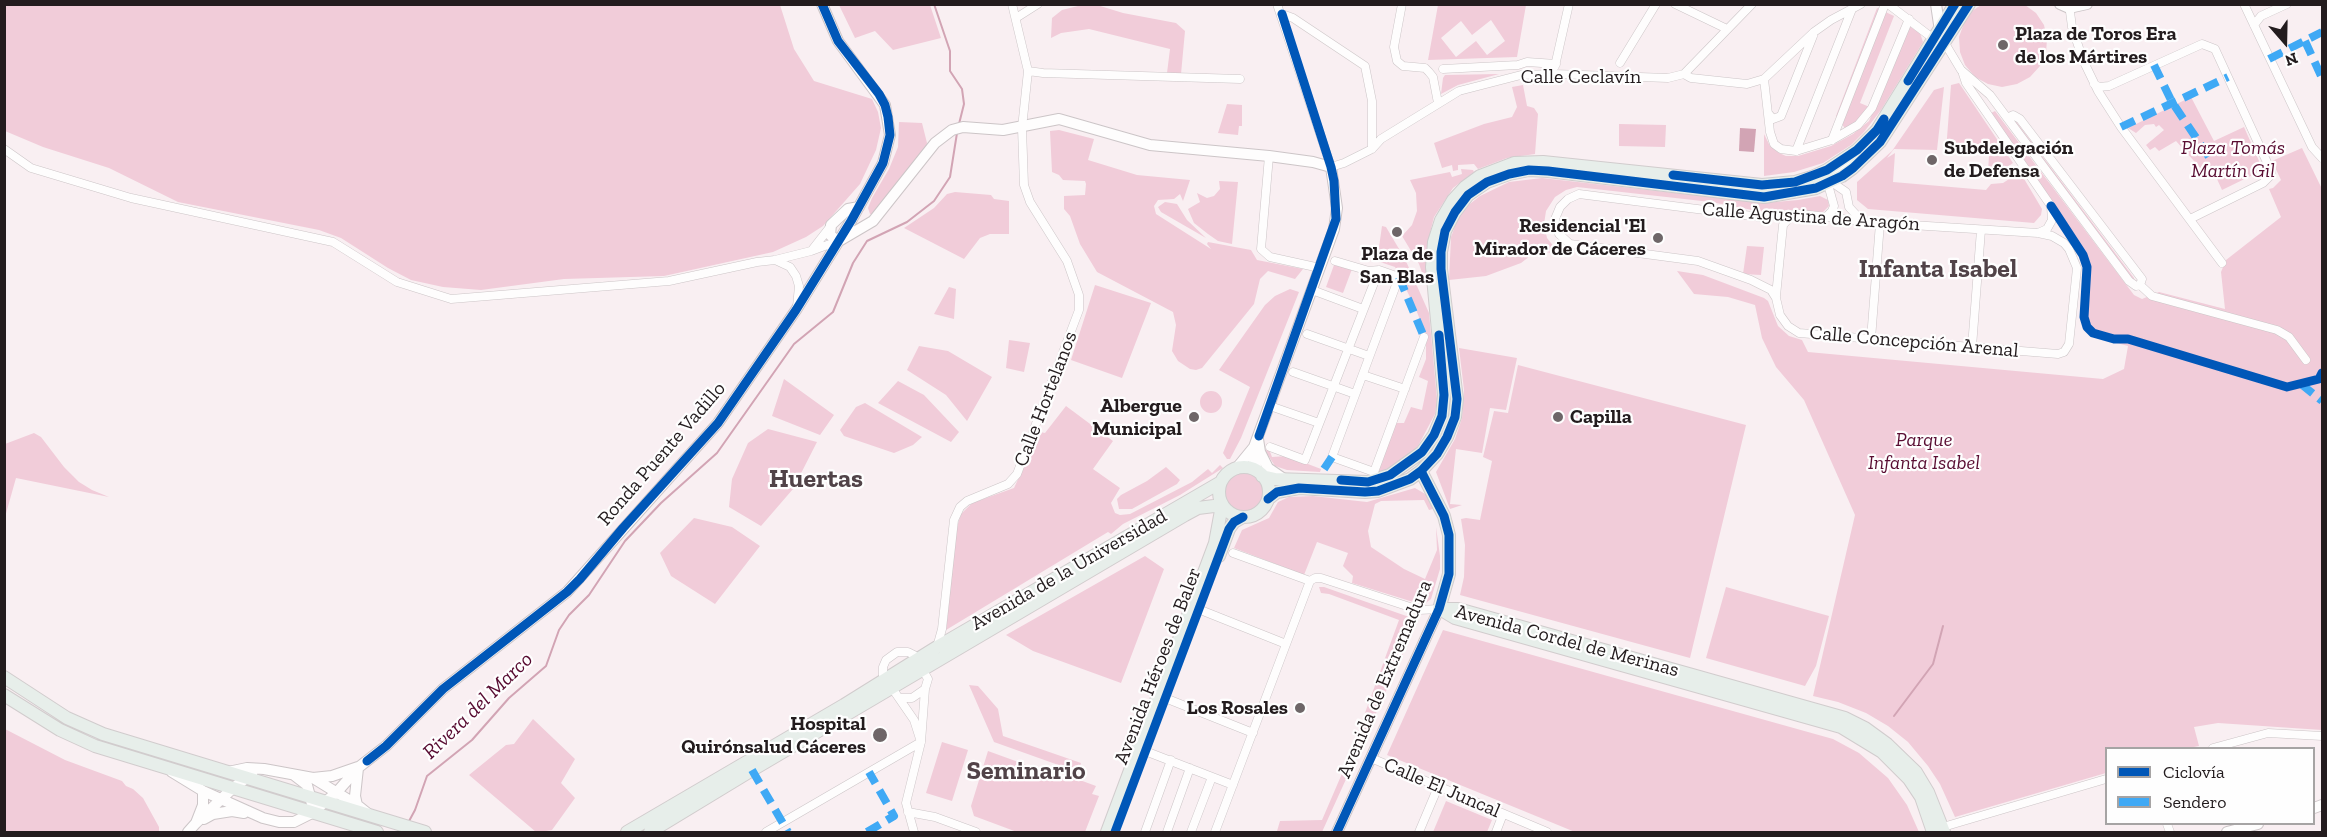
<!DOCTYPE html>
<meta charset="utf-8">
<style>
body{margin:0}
#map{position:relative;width:2327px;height:837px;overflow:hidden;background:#f9eff2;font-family:"Zilla Slab",serif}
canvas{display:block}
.frame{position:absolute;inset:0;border:6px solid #231c1e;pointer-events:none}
.legend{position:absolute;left:2105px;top:747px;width:210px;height:78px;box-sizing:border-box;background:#fefefe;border:2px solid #a6a4a4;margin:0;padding:8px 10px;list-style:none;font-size:18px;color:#231c1e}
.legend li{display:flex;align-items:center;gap:12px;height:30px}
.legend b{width:30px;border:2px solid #a6a4a4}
.north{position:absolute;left:2255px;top:12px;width:60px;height:60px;-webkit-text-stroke:4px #fefefe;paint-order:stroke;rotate:160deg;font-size:16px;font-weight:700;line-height:24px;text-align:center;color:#231c1e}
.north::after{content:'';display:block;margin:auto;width:21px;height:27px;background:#231c1e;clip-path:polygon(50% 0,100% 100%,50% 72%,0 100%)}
</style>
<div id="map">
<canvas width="2327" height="837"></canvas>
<div class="frame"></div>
<ul class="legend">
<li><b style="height:8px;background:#0057b8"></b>Ciclovía</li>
<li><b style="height:8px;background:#3fa9f5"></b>Sendero</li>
</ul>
<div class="north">N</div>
</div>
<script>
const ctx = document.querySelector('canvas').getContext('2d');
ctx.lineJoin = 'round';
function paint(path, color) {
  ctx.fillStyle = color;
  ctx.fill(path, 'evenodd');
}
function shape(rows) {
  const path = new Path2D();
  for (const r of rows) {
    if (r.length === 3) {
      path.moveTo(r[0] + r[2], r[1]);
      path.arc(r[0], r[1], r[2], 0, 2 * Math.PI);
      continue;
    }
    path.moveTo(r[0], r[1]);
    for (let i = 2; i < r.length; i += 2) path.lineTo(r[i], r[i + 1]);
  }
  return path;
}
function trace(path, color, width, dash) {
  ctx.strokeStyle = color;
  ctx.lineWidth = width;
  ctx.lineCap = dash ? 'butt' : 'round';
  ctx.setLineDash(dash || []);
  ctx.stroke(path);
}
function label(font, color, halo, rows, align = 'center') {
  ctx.font = font + ' "Zilla Slab",serif';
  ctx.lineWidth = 4.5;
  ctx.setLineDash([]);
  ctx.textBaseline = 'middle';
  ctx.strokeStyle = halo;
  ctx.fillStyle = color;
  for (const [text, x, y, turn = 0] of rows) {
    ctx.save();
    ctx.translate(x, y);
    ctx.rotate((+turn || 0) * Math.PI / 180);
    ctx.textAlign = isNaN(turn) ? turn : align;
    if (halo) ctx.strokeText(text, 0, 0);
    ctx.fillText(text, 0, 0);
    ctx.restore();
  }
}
const green = shape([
 [5,4,780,5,794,49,814,81,872,99,878,112,881,128,876,150,860,184,823,226,806,237,773,252,664,276,564,279,481,290,443,287,411,280,388,268,341,238,319,230,178,202,109,168,43,147,5,131],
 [839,5,930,5,941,38,893,50,875,31,855,38],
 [1082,5,1097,5,1123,13,1176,23,1185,31,1181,74,1167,73,1170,49,1089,29,1061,33,1051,38,1052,18,1062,10],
 [1438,5,1526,5,1517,57,1428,60],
 [1491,20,1505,41,1487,55,1476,41,1456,57,1441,38,1461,21,1472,35],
 [1981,5,2025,5,2036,13,2044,25,2047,39,2046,53,2040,66,2030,77,2017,84,2002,87,1988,84,1975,77,1965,65,1960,52,1959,37,1964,23,1972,11],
 [1877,8,1894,16,1860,103,1872,108,1847,131,1836,116],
 [1909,26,1920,33,1923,42,1881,110,1864,132,1851,145,1823,163,1794,172,1764,176,1764,134,1770,146,1779,153,1786,156,1798,156,1831,146,1853,134,1869,121],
 [1499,74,1458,85,1441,94,1443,78,1445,75],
 [1959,83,2013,163,1998,173,1988,172,1989,155,1946,151,1951,85],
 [1523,85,1527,106,1534,108,1538,114,1535,154,1507,158,1478,169,1474,164,1458,165,1458,170,1453,171,1452,165,1442,168,1434,143,1484,124,1512,117,1517,107,1512,87],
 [1944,87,1937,150,1894,149,1887,158,1895,153,1893,182,1986,190,1991,184,2003,183,2020,172,2042,209,2041,215,2034,223,1868,209,1857,200,1857,182,1892,151,1934,90],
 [2191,97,2214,141,2244,127,2263,170,2222,190,2212,168,2203,171,2176,141,2159,151,2155,147,2150,150,2146,145,2164,130,2159,125,2156,127,2154,124,2145,125,2136,133,2128,128],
 [1227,104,1242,105,1242,126,1239,126,1238,135,1218,133],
 [1995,111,2134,295,2142,299,2159,292,2225,309,2221,272,2226,260,2281,217,2269,189,2273,188,2281,180,2272,161,2302,148,2322,189,2322,730,2218,723,2194,727,2199,746,2189,748,2106,748,2106,773,1955,817,1940,784,1928,766,1908,742,1888,726,1866,713,1838,702,1813,696,1855,515,1804,400,1776,367,1762,338,1755,305,1728,297,1694,294,1677,271,1703,275,1764,298,1768,301,1778,326,1789,336,1802,340,1808,352,2103,379,2124,369,2128,346,2102,339,2088,321,2087,310,2089,262,2082,247,1991,113],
 [2015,120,2134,278,2134,279,2132,279,2013,121],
 [899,122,922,123,927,143,926,148,872,214,870,214,868,208,872,198,889,169,898,147],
 [1619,124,1666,125,1665,147,1619,146],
 [1059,130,1094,139,1088,160,1137,175,1190,180,1183,201,1180,194,1174,199,1158,200,1154,206,1156,214,1211,249,1207,244,1208,242,1251,250,1257,260,1303,269,1295,279,1268,271,1260,279,1254,304,1202,368,1196,370,1190,369,1178,361,1172,351,1176,325,1173,312,1097,272,1080,244,1070,216,1064,209,1064,196,1085,195,1086,184,1085,181,1063,180,1059,175,1052,172,1050,131],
 [1461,169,1473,170,1474,172,1453,188,1434,217,1427,245,1426,284,1419,264,1402,236,1412,225,1417,211,1416,193,1410,180,1450,172,1452,177,1462,174],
 [1542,178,1764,203,1798,200,1820,196,1828,200,1829,206,1823,212,1791,210,1763,212,1711,202,1577,187,1566,190,1555,197,1546,211,1544,224,1547,238,1555,248,1567,257,1538,250,1521,263,1486,276,1449,280,1451,237,1458,218,1466,207,1480,196,1509,182],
 [1219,181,1238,182,1232,244,1218,241,1208,234,1194,223,1188,209,1200,202,1197,193,1207,198,1214,196,1220,189],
 [955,192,991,195,994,199,1009,201,1009,234,990,234,980,238,964,259,904,228,934,208,947,194],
 [1165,202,1177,204,1187,220,1206,238,1161,212,1158,207],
 [1382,226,1386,227,1405,259,1429,313,1437,399,1435,414,1418,446,1400,463,1377,474,1396,423,1404,423,1411,407,1422,410,1428,381,1419,377,1426,359,1426,335,1415,307,1395,267,1377,261],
 [1747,246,1764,247,1761,275,1743,274],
 [1334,265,1352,269,1343,293,1326,287],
 [1095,285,1151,303,1122,378,1071,360],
 [949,287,956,289,954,319,934,314],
 [1290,289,1299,292,1241,438,1230,459,1227,459,1223,453,1250,387,1219,370,1265,305,1275,296],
 [1009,340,1030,343,1024,372,1006,368],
 [919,346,948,351,992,377,967,421,946,395,907,370],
 [1459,348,1517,358,1506,410,1490,408,1482,453,1456,449,1450,504,1462,505,1450,509,1436,472,1455,439,1462,418,1464,390],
 [1518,365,1746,425,1690,658,1460,595,1464,577,1465,545,1461,519,1466,518,1480,520,1492,461,1483,457,1494,411,1508,413],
 [784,379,834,415,820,435,772,416],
 [898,381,924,395,959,432,951,442,878,403],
 [1211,402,11],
 [865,403,922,437,913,445,894,453,844,436,840,430,856,407],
 [1066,406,1113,441,1093,469,1120,488,1111,503,1115,513,1120,515,1130,514,1192,482,1208,469,1212,473,1220,465,1223,468,1180,495,1123,524,1111,534,1108,532,946,630,956,530,961,514,972,503,1014,488,1040,432,1045,433],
 [768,429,817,442,793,489,761,526,729,507,732,479,748,443],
 [34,433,41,437,64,467,79,482,92,490,109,497,16,478,5,517,5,444],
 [1267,443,1269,444,1269,449,1272,457,1287,456,1321,469,1320,472,1287,470,1275,466,1266,452],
 [1166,467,1180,480,1177,484,1132,509,1119,509,1117,499,1121,495,1147,481],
 [1244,492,19],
 [1415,488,1427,495,1433,509,1429,510,1424,500,1381,501,1375,504,1368,531,1371,547,1404,569,1425,579,1437,550,1436,527,1440,556,1440,569,1431,599,1423,605,1352,583,1353,576,1343,566,1348,553,1317,542,1304,575,1234,548,1242,530,1269,518,1278,502,1289,497,1313,496,1367,502],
 [694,518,732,527,760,546,715,604,671,576,660,553],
 [1145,556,1164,569,1121,683,1033,651,1006,635],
 [1319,587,1324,587,1412,618,1417,623,1322,832,1281,832,1277,831,1280,821,1322,820,1347,762,1399,620,1329,594,1321,593],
 [1726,587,1829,616,1816,666,1805,686,1706,658],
 [1443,630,1833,739,1859,753,1888,778,1907,805,1919,832,1575,832,1387,755],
 [969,685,978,686,998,709,1003,736,1081,763,1078,772,994,742],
 [533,719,575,759,561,783,575,798,552,830,540,832,536,832,469,775,506,745,514,744],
 [5,729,65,760,122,781,126,786,133,789,143,798,159,827,159,832,5,832],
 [942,742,968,750,952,801,926,793],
 [988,751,1065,779,1077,779,1096,786,1092,794,1099,796,1085,832,1017,832,974,816,971,806],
 [1446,801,1492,820,1487,832,1433,832]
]);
const water = shape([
 [1740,128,1756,129,1754,152,1739,151]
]);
const stream = shape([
 [934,4,950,51,950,71,962,89,964,104,959,124],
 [1894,716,1933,664,1943,626],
 [408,823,415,810,427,776,472,740,509,698,546,666,559,630,569,615,589,595,625,541,661,503,717,453,794,344,833,312,853,263,867,241,907,222,934,201,950,177,957,133]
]);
const street = shape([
 [1277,4,1331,167,1344,163,1372,149,1381,139,1459,91,1521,75,1554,74,1668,78,1684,74,1752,4],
 [1402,4,1394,47,1397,61,1403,66,1425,68,1429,72,1433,77,1438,103],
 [1675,4,1727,29],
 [1888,4,1935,40],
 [2069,4,2072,27,2083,60,2098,91,2121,127,2222,263],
 [2244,4,2312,147,2322,158],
 [1282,14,1293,18,1365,66,1372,101,1372,149],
 [1016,18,1038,4],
 [2254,25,2261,16,2287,4],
 [1943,40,1961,70,1990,95,2129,281,2136,286,2140,285],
 [1620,63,1656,4],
 [1555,66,1569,4],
 [1443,69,1518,65,1527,62,1556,64],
 [1028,71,1043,73,1240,79],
 [1684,74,1691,78,1747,84,1764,79,1814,32,1831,20,1861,4],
 [1963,74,1966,83,2051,206,2052,220,2047,229,2038,233],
 [1764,79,1770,132,1774,144,1781,149,1796,151,1832,140,1858,125,1872,108,1909,19],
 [2094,84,2099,87,2109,86,2202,44,2215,49,2271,171,2271,175,2263,183,2190,219],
 [1768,113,1773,119,1781,116,1813,36],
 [2007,118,2013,115,2020,119,2142,279,2140,285],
 [1832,140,1885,4],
 [4,149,31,168,131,198,333,242,397,282,451,299,669,281,757,262,775,260,811,251,838,241],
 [1796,151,1852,9],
 [1269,156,1261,249,1270,257,1320,268],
 [1830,181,1846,192,1849,207,1860,219],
 [1579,194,1760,217,1800,214,1880,223,2038,233,2052,236,2064,243,2069,249,2077,268,2069,344,2064,352,2058,354,1799,333,1788,326,1780,315,1776,298,1771,290,1751,280,1698,261,1570,244,1559,234,1555,219,1560,207,1568,199,1579,194],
 [1826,217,1832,211,1834,206,1829,188,1833,174,1850,163],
 [812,250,830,227],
 [775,260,790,267,796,276,799,286,797,307],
 [1335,261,1369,271,1379,270,1399,277,1332,457,1374,472,1424,337],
 [2140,285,2152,296,2277,330,2289,337,2306,360],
 [1312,290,1363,309],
 [1776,296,1783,225,1791,216],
 [1307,334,1369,356],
 [1871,339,1880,223],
 [1972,347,1981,230],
 [1293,372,1355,394],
 [1363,375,1405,389],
 [1270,406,1319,423],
 [1270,447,1305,460,1379,270],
 [1233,553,1310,581],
 [1198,609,1286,644],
 [937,647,942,629,954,520,960,507,967,501,1008,484,1017,474,1079,310,1079,295,1067,261,1030,202,1024,185,1022,128,1028,71,1012,4],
 [899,698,912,698,925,689],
 [1165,698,1253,733],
 [2213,748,2268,733,2322,736],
 [1145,751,1233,785],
 [1371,758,1547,832],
 [908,812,935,817,976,832],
 [2167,824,2170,832],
 [1943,827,2106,779],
 [766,832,921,742],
 [914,832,906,803,921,742,925,689,928,679,914,655,908,652,897,652,886,660,883,667,883,675,914,720,921,742],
 [1145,832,1171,760],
 [1167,832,1190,768],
 [1191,832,1212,777],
 [1215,832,1310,581,1315,578,1321,578,1419,610,1439,609],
 [1419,832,1438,787],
 [1496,832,1503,814]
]);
const secondary = shape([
 [1936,4,1940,31],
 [2060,4,2069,8,2087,4],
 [838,241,830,235,831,225,848,209,859,207],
 [839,241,873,221,935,143,952,130,963,127,1003,130,1059,119,1150,145,1269,156,1313,162,1331,167,1337,208,1334,229,1254,447,1236,469],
 [1258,439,1260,452,1268,468,1284,479],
 [1254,447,1254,461,1258,472],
 [358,768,355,796,357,805,367,813],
 [172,772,203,791,263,818,279,822,294,822,312,813,337,792,359,767,386,746,443,689,567,592,718,423,796,310,851,221,883,163,890,135,885,105,838,41,822,4],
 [228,772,247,768,264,769,313,778,332,776,358,767],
 [294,775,307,785,312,804],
 [313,778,357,805],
 [2314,808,2322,805],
 [204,819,213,814,232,811,244,813],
 [196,823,233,788,252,774],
 [188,832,196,823,203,805,203,791],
 [1337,832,1439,609],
 [2227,832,2258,824]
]);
const primary = shape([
 [1244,492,25],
 [1421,471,1444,516,1449,535,1449,574,1439,609],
 [1262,476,1275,479,1368,482,1390,475,1422,452,1434,435,1442,416,1444,395,1432,267,1434,242,1441,220,1453,200,1465,187,1480,176,1514,163,1543,162,1762,185,1795,182,1812,177,1827,170,1857,150,1877,130,1955,4],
 [1268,499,1277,492,1299,488,1365,492,1378,491,1410,479,1421,471,1437,454,1447,437,1455,417,1457,399,1441,269,1441,252,1445,231,1455,212,1468,195,1487,182,1509,174,1529,170,1548,171,1764,197,1816,188,1842,176,1853,168,1880,142,1969,4],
 [1219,556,1229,529,1234,522,1243,517],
 [1439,609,1458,609,1845,718,1865,728,1887,744,1916,772,1928,792,1944,832],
 [1440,609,1455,618,1841,727,1882,752,1909,779,1921,797,1933,832],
 [4,677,67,718,103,734,425,832],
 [4,695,60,730,95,746,377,832],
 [627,832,844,705,937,647,1221,482],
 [650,832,752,770,1185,515,1198,508,1222,505],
 [1107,832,1215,543,1222,505]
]);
const quiet = shape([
 [2305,41,2322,78],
 [2269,59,2322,32],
 [2154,65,2172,102,2209,157],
 [2121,127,2228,77],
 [1399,277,1424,337],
 [2301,384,2322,401],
 [1324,469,1332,457],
 [752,770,788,832],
 [867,832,894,816,869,772]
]);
const cycleway = shape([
 [1908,81,1955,4],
 [1673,175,1762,185,1795,182,1827,170,1857,150,1877,130,1884,119],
 [2051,206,2083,255,2087,267,2084,317,2087,327,2093,333,2114,339,2128,339,2287,387,2319,379,2322,373],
 [1259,436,1336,219,1334,181,1331,167,1282,14],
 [1341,480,1368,482,1390,475,1422,452,1434,435,1442,416,1444,395,1439,335],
 [1268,499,1277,492,1299,488,1365,492,1378,491,1410,479,1421,471,1437,454,1447,437,1455,417,1457,399,1441,269,1441,252,1445,231,1455,212,1468,195,1487,182,1509,174,1529,170,1548,171,1764,197,1816,188,1842,176,1853,168,1880,142,1969,4],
 [367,761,386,746,443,689,567,592,580,579,623,528,718,423,796,310,851,221,883,163,890,135,888,117,885,105,879,94,838,41,822,4],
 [1115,832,1229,529,1234,522,1243,517],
 [1337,832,1439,609,1449,574,1449,535,1444,516,1421,471]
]);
const markers = [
 [2003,45,6,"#6e6668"],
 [1932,160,6,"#6e6668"],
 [1397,232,6,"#6e6668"],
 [1658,238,6,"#6e6668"],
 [1194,417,6,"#6e6668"],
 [1558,417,6,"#6e6668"],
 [1300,708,6,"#6e6668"],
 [880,735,8,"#6e6668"]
];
const poiNames = [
 ["Plaza de Toros Era",2015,34,"left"],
 ["de los Mártires",2015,57,"left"],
 ["Subdelegación",1944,148,"left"],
 ["de Defensa",1944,171,"left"],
 ["Residencial 'El",1646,226],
 ["Mirador de Cáceres",1646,249],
 ["Plaza de",1397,254,"center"],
 ["San Blas",1397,277,"center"],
 ["Albergue",1182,406],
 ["Municipal",1182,429],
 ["Capilla",1570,417,"left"],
 ["Los Rosales",1288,708],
 ["Hospital",866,724],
 ["Quirónsalud Cáceres",866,747]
];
const streetNames = [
 ["Calle Ceclavín",1581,77],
 ["Calle Agustina de Aragón",1811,217,4],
 ["Calle Concepción Arenal",1914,342,5],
 ["Calle Hortelanos",1046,399,-69],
 ["Ronda Puente Vadillo",662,454,-49],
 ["Avenida de la Universidad",1069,570,-30],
 ["Avenida Cordel de Merinas",1567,641,15],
 ["Avenida Héroes de Baler",1158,666,-69],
 ["Avenida de Extremadura",1385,679,-67],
 ["Calle El Juncal",1442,788,23]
];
const parkNames = [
 ["Plaza Tomás",2233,148],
 ["Martín Gil",2233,171],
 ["Parque",1924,440],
 ["Infanta Isabel",1924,463]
];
const waterNames = [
 ["Rivera del Marco",478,706,-44]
];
const districtNames = [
 ["Infanta Isabel",1938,270],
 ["Huertas",816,480],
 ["Seminario",1026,772]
];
paint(green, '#f1ccd9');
paint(water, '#d2a4b4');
trace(stream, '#d2a4b4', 2);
trace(street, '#ccc5c7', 9);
trace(secondary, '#ccc5c7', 12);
trace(primary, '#d1cccd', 14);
trace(street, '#fefdfd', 8);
trace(secondary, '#fefdfd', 10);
trace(primary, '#e7eeea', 12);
trace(quiet, '#3fa9f5', 8, [15, 8]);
trace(cycleway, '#0057b8', 9);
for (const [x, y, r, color] of markers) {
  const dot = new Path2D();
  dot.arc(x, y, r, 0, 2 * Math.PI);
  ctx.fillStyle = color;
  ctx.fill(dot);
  trace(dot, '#fefefe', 2);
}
label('bold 20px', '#231c1e', '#fefefe', poiNames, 'right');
label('20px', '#231c1e', '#fefefe', streetNames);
label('italic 20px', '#590d32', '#fefefe', parkNames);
label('italic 21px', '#570a30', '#fefefe', waterNames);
label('bold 26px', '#514348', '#fefefe', districtNames);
</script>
